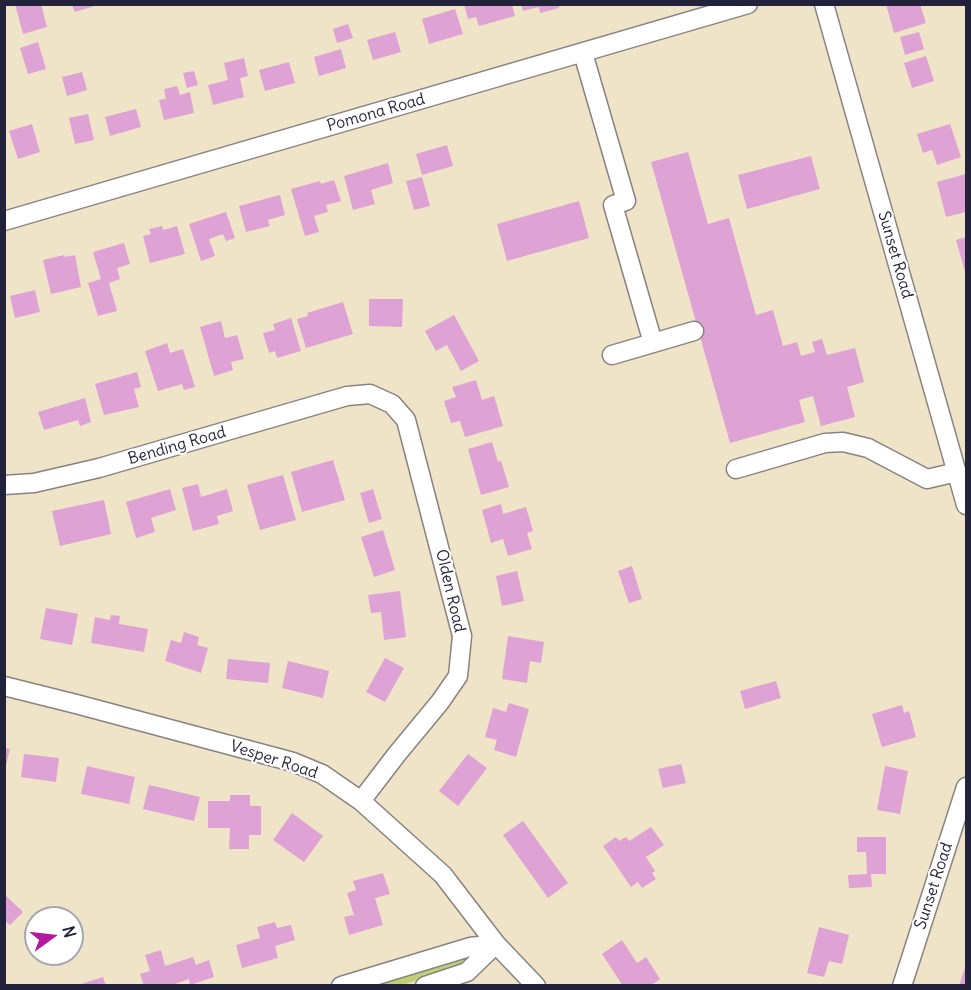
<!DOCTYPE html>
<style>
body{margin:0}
#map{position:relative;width:971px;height:990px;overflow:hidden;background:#efe4c7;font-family:Delius,sans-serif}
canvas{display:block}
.frame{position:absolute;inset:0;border:6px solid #22223b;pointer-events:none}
.north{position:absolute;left:24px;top:906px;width:60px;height:60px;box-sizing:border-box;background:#fff;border:2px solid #a7a7b1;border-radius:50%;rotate:75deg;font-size:16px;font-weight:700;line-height:24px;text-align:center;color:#22223b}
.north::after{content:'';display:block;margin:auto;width:21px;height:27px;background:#b5179e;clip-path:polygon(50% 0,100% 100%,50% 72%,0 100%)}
</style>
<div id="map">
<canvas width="971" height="990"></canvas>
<div class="frame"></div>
<div class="north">N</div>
</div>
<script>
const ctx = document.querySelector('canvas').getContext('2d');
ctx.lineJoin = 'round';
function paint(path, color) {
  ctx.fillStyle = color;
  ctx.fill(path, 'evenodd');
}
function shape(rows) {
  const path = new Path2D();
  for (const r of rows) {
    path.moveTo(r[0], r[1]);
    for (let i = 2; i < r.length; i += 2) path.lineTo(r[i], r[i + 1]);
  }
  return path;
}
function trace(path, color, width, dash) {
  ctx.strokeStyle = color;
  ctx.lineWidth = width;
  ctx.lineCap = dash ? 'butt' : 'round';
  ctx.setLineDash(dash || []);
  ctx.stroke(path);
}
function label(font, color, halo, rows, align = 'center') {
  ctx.font = font + ' Delius,sans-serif';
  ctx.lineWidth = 4.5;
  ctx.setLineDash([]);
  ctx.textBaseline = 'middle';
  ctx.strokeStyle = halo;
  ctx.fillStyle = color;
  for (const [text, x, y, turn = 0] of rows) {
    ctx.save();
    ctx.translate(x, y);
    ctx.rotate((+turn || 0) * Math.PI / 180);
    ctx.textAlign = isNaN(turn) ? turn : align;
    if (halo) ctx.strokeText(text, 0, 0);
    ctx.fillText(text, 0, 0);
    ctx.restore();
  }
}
const green = shape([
 [471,955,474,963,402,985,369,986]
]);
const building = shape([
 [15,4,41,4,47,27,23,34],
 [464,4,512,4,515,16,479,26,476,17,468,19],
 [521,4,559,4,559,8,540,13,539,7,523,11],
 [886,4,920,4,926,23,894,33],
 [72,5,98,5,75,12],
 [455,9,463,34,429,44,422,19],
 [348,24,353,38,337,43,333,29],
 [395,32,401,52,373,60,367,40],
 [919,32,924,49,905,55,900,37],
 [38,42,46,69,28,74,20,48],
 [341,49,346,68,319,76,314,57],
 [926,56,934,81,912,88,904,63],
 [244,58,248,76,240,78,244,97,213,105,208,85,228,80,224,63],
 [289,62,295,83,265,91,259,70],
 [194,71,198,85,187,88,183,73],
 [82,72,87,90,67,96,62,77],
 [177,86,180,95,190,92,194,113,164,120,159,100,166,99,164,89],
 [136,109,141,127,110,136,105,117],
 [88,114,94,140,75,144,69,118],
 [32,124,40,152,18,159,9,131],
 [950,124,961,157,937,165,932,150,923,153,917,134],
 [447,145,453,166,422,175,416,154],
 [688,152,708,224,729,218,756,315,773,310,783,346,797,342,801,356,815,352,812,342,822,339,827,355,855,348,864,382,847,387,855,417,821,426,813,396,799,400,805,422,730,443,651,162],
 [811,156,820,189,747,209,738,175],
 [388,163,393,183,371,190,375,204,353,210,344,176],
 [966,174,966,212,946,217,937,182],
 [422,177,430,206,414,210,406,181],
 [334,180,341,201,326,205,328,212,314,216,319,232,305,236,291,189,320,181,321,184],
 [280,195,285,215,268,220,270,226,246,232,239,206],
 [579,201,589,238,507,261,497,224],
 [226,212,235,238,226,241,223,234,209,239,215,256,201,261,189,224],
 [162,226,163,230,177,226,185,254,150,263,143,236,151,234,149,229],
 [966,237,966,275,956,240],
 [124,243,130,264,117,268,120,279,109,283,117,311,98,316,88,283,101,279,93,252],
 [64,255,65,257,75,255,81,287,51,294,43,260],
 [35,290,40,312,15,318,10,296],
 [369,299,403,299,402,327,369,326],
 [343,302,353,334,306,348,297,319,308,316,307,313],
 [454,315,479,361,461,371,447,345,436,351,425,331],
 [291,318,301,351,277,358,275,351,269,353,263,333,275,330,273,324],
 [221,321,225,338,237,335,244,359,231,362,233,370,214,376,200,327],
 [167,343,170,353,183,349,195,387,184,390,182,384,158,391,145,351],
 [137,372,141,387,134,389,139,407,104,415,95,384],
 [476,380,482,400,494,396,503,426,465,437,460,421,451,423,444,401,456,397,452,387],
 [85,398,91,422,80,426,78,420,44,430,38,412],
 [492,442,498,462,501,461,509,487,481,495,468,449],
 [333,460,345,500,302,512,291,472],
 [283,475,296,520,260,530,247,485],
 [198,484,201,497,227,489,233,511,217,516,219,524,193,531,182,488],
 [170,489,176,510,151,518,155,532,136,538,126,502],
 [373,489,382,519,369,523,360,493],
 [104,500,111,534,60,546,52,511],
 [501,504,503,514,526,507,533,531,527,533,532,549,508,556,503,539,491,543,482,510],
 [383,530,395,570,374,577,361,537],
 [632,566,642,599,629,603,618,571],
 [517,571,524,601,502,606,496,576],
 [400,591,406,637,384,640,381,612,371,613,368,595],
 [46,608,78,614,72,645,40,639],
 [111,615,120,616,119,624,148,629,144,652,91,643,95,617,110,620],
 [184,632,199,637,197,645,208,648,201,673,165,661,171,640,181,643],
 [508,636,544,642,541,663,530,661,527,683,502,679],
 [385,658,404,668,385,702,366,692],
 [228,659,270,663,268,683,226,679],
 [288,661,329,671,323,698,282,688],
 [776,681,781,698,745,709,740,691],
 [509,703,529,709,516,757,494,750,497,740,485,737,493,708,506,712],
 [902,705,904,713,909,711,916,737,882,747,872,714],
 [4,748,10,749,5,769,4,769],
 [24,754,59,758,56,782,21,777],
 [468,754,487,768,458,806,439,791],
 [681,764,686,783,663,788,658,769],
 [87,766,135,777,129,804,81,794],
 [885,766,908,771,900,814,877,810],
 [149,785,200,797,194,821,143,809],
 [230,795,250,795,250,806,261,806,261,835,249,835,249,849,229,849,230,828,208,828,208,801,230,801],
 [292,813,323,836,304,862,273,840],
 [523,821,568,883,548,898,503,835],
 [651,827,664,845,646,857,655,871,652,873,656,879,642,888,638,882,631,887,603,846,616,837,619,841,626,837,629,841],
 [857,837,886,837,886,874,871,874,872,887,849,888,848,875,867,874,866,852,857,852],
 [383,873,390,894,375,898,383,925,349,935,344,917,354,915,347,893,356,890,353,881],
 [4,894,23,912,10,925,4,920],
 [275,922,277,928,291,925,295,940,275,946,278,958,242,968,236,945,260,938,257,927],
 [819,927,849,935,842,964,829,961,824,977,807,973],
 [622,940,637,963,646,957,660,979,650,986,623,986,602,954],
 [161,950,165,966,193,957,196,965,209,960,214,977,190,985,189,979,169,986,144,986,140,974,150,971,145,955],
 [966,964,966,986,959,986],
 [103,977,106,986,78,986,78,985]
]);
const minor = shape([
 [824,4,966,505],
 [583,53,626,201,613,205,653,343,612,355],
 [4,221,748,4],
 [653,343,694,331],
 [736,469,825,443,843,442,868,448,927,479,957,472],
 [4,485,34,483,99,468,347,396,370,394,392,404,406,420,462,636,458,676,440,702,397,754,361,801],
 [4,686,76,704,293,762,322,774,361,801,443,875,496,944,536,986],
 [341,986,470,947,496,944],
 [425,986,467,972,496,944],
 [902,986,966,787]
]);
const streetNames = [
 ["Pomona Road",376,113,-16],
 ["Sunset Road",895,255,74],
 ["Bending Road",177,446,-16],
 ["Olden Road",450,591,77],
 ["Vesper Road",274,760,18],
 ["Sunset Road",934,886,-72]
];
paint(green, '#c1d275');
paint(building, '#dea3d4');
trace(minor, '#888381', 21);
trace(minor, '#fff', 18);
label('16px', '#22223b', '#fff', streetNames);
</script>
